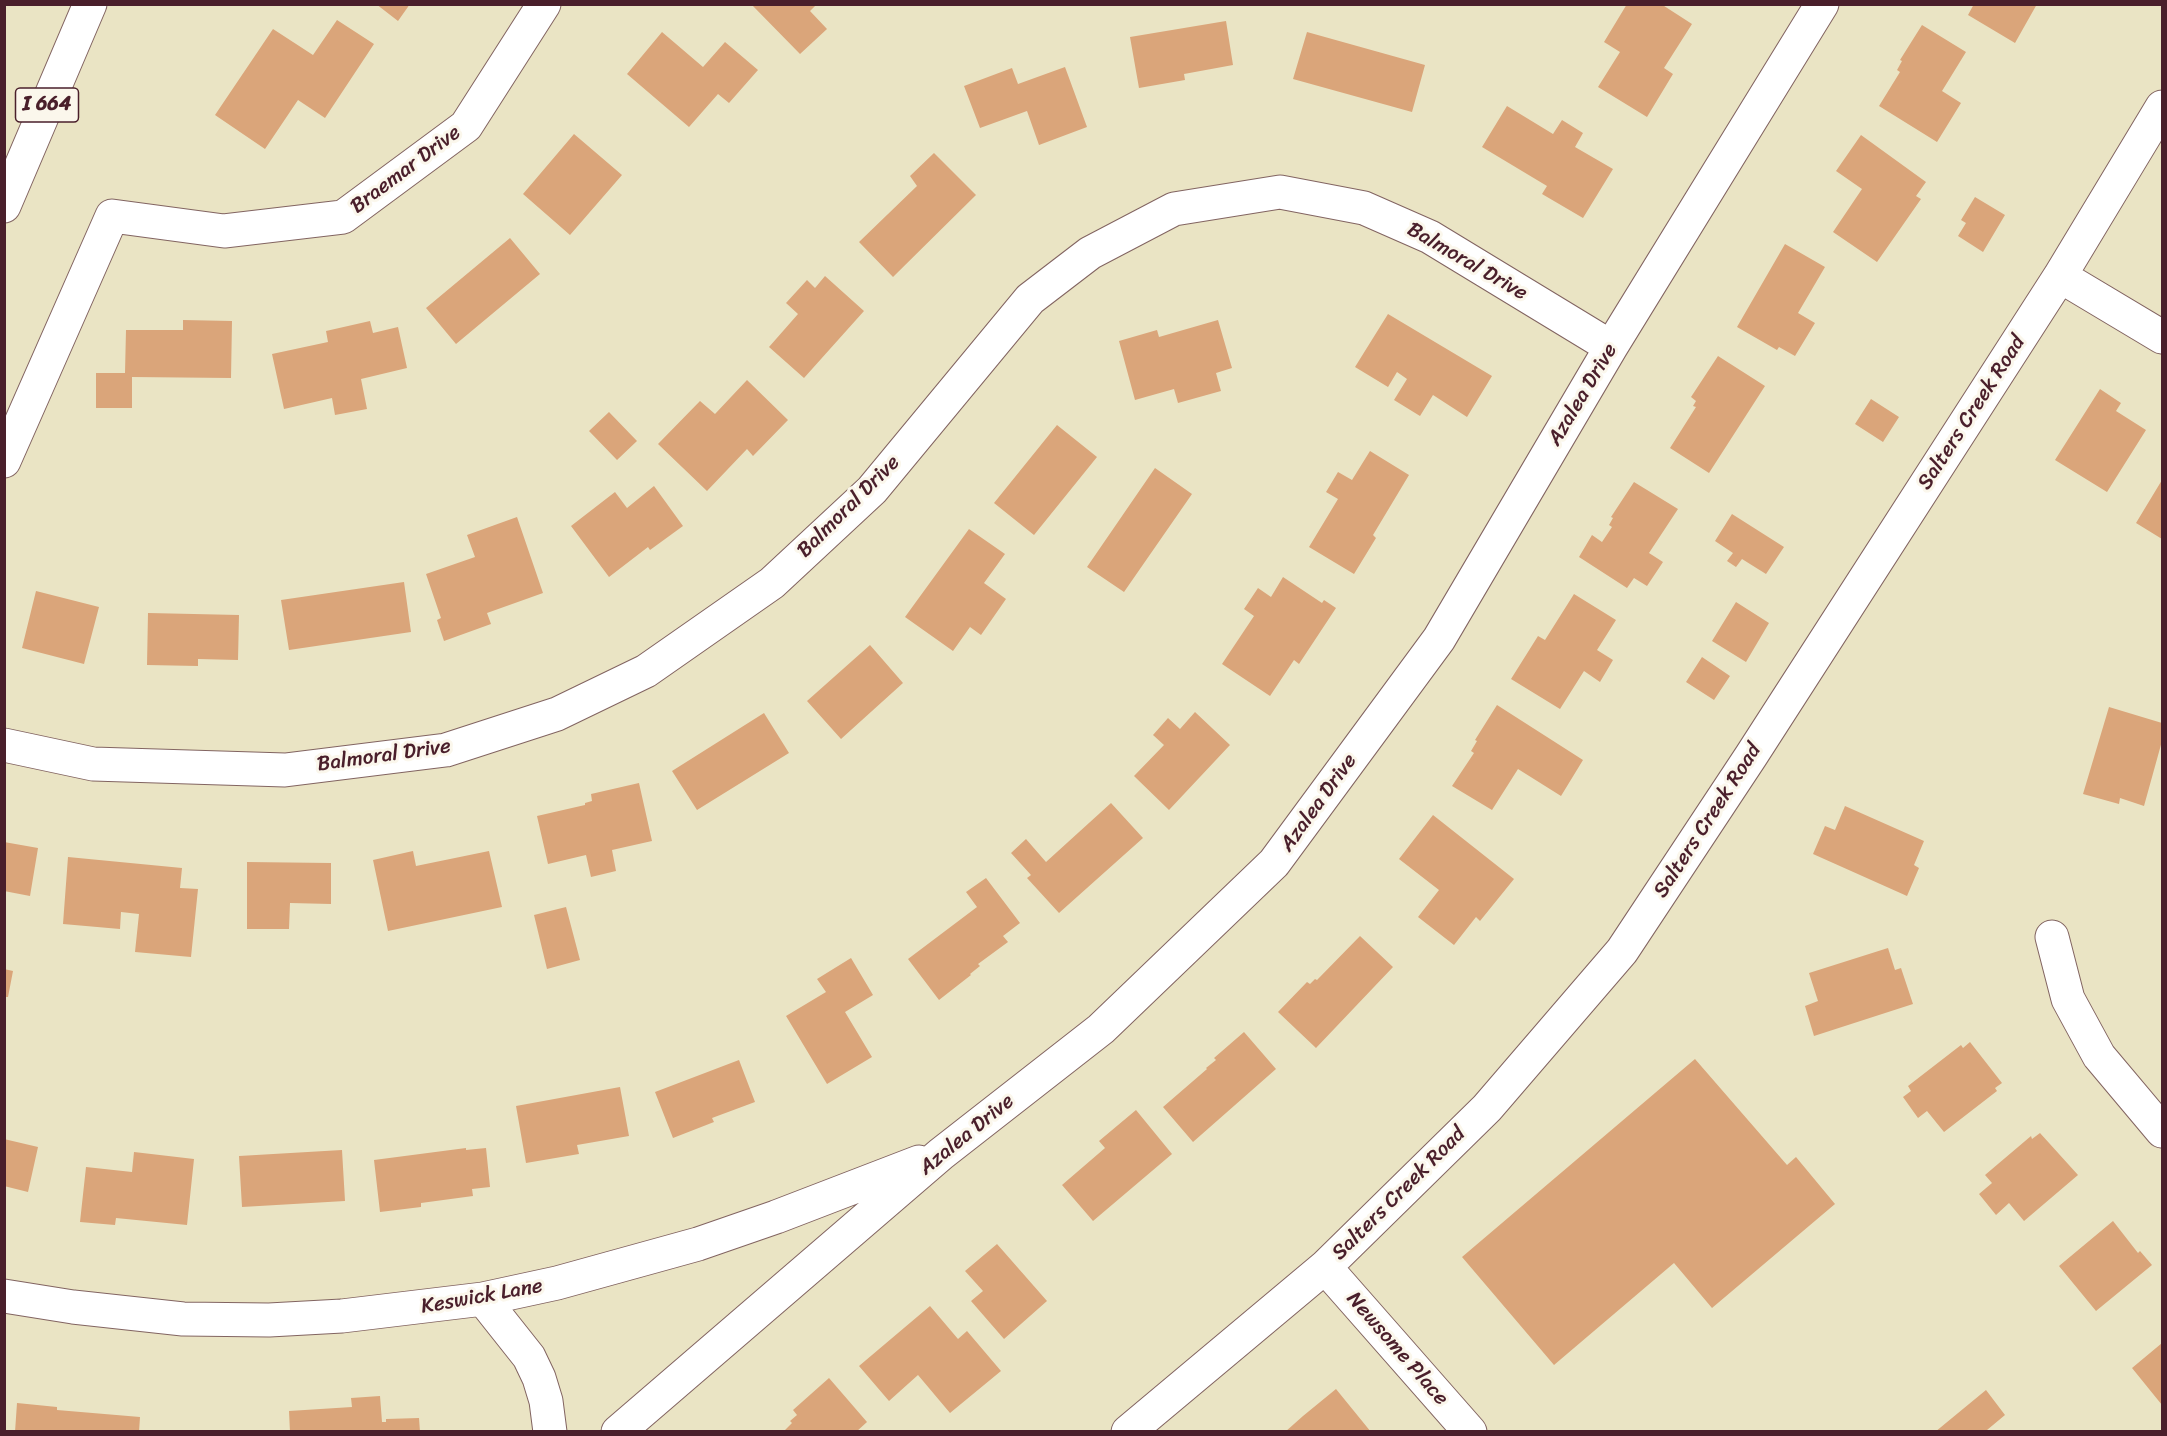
<!DOCTYPE html>
<style>
body{margin:0}
#map{position:relative;width:2167px;height:1436px;overflow:hidden;background:#eae4c4;font-family:Sriracha,sans-serif}
canvas{display:block}
.frame{position:absolute;inset:0;border:6px solid #4a1f2b;pointer-events:none}
</style>
<div id="map">
<canvas width="2167" height="1436"></canvas>
<div class="frame"></div>
</div>
<script>
const ctx = document.querySelector('canvas').getContext('2d');
ctx.lineJoin = 'round';
function paint(path, color) {
  ctx.fillStyle = color;
  ctx.fill(path, 'evenodd');
}
function shape(rows) {
  const path = new Path2D();
  for (const r of rows) {
    path.moveTo(r[0], r[1]);
    for (let i = 2; i < r.length; i += 2) path.lineTo(r[i], r[i + 1]);
  }
  return path;
}
function trace(path, color, width, dash) {
  ctx.strokeStyle = color;
  ctx.lineWidth = width;
  ctx.lineCap = dash ? 'butt' : 'round';
  ctx.setLineDash(dash || []);
  ctx.stroke(path);
}
function label(font, color, halo, rows, align = 'center') {
  ctx.font = font + ' Sriracha,sans-serif';
  ctx.lineWidth = 6;
  ctx.setLineDash([]);
  ctx.textBaseline = 'middle';
  ctx.strokeStyle = halo;
  ctx.fillStyle = color;
  for (const [text, x, y, turn = 0] of rows) {
    ctx.save();
    ctx.translate(x, y);
    ctx.rotate((+turn || 0) * Math.PI / 180);
    ctx.textAlign = isNaN(turn) ? turn : align;
    if (halo) ctx.strokeText(text, 0, 0);
    ctx.fillText(text, 0, 0);
    ctx.restore();
  }
}
const building = shape([
 [376,4,410,4,398,21],
 [751,4,817,4,810,11,827,29,800,54],
 [1627,4,1661,4,1692,24,1664,68,1673,74,1647,117,1598,87,1620,52,1604,42],
 [1974,4,2037,4,2015,43,1968,15],
 [337,20,374,44,325,118,298,100,265,149,215,115,273,29,313,55],
 [1226,21,1233,65,1184,74,1185,80,1139,88,1130,37],
 [1922,25,1966,52,1942,91,1961,103,1937,142,1879,106,1900,72,1897,70,1902,61,1900,60],
 [662,32,703,67,725,42,758,70,729,103,718,94,689,127,627,74],
 [1307,32,1425,65,1412,112,1293,79],
 [1065,67,1087,127,1039,145,1027,111,980,128,964,86,1012,68,1018,84],
 [1507,106,1553,134,1562,120,1583,133,1575,147,1613,169,1583,218,1542,194,1547,186,1482,147],
 [574,134,622,175,570,235,523,194],
 [1861,135,1926,182,1916,196,1921,199,1877,262,1833,232,1862,189,1836,171],
 [934,153,976,195,893,277,859,242,917,186,910,176],
 [1975,197,2005,215,1983,252,1958,236,1966,223,1961,220],
 [510,238,540,274,456,344,426,308],
 [1785,244,1825,267,1798,313,1815,323,1795,356,1779,347,1777,350,1737,327],
 [825,276,864,311,804,378,769,347,798,314,786,303,807,280,815,288],
 [1388,314,1492,376,1467,417,1433,395,1420,416,1394,400,1407,379,1397,372,1388,387,1355,367],
 [183,320,232,321,231,378,132,377,132,408,96,408,96,373,125,373,126,330,183,330],
 [1218,320,1232,368,1216,373,1221,391,1178,403,1174,389,1135,400,1119,341,1157,330,1159,337],
 [370,321,373,333,398,327,407,368,361,379,367,409,335,415,332,398,284,409,272,354,328,342,326,331],
 [1718,356,1765,386,1709,473,1670,448,1696,407,1693,406,1696,401,1691,397],
 [747,380,788,420,753,456,747,449,707,491,658,444,700,401,715,414],
 [2100,389,2121,403,2116,411,2146,430,2107,492,2055,460],
 [1871,399,1899,417,1883,442,1855,424],
 [609,412,637,441,617,460,589,431],
 [1057,425,1097,457,1034,535,994,503],
 [1370,451,1409,475,1373,535,1376,538,1354,574,1309,547,1338,499,1326,492,1338,472,1352,480],
 [1155,468,1192,494,1124,592,1087,567],
 [2162,480,2162,539,2136,523],
 [1634,482,1678,509,1649,553,1663,562,1647,586,1634,578,1627,588,1579,557,1592,535,1602,542,1612,527,1609,525,1613,518,1611,517],
 [654,486,683,526,650,550,648,547,609,577,571,526,615,492,627,508],
 [1732,514,1784,547,1766,574,1742,559,1736,567,1727,561,1733,553,1715,541],
 [517,517,543,593,487,613,491,624,444,641,437,620,441,618,426,574,475,557,467,535],
 [969,529,1005,554,984,583,1006,599,981,635,970,627,953,651,905,617],
 [1283,577,1322,603,1324,600,1336,608,1299,664,1294,660,1270,696,1222,664,1254,616,1244,609,1258,588,1271,597],
 [404,582,411,632,289,650,281,600],
 [36,591,99,607,84,664,22,648],
 [1574,594,1616,620,1597,650,1613,660,1600,682,1584,671,1560,709,1511,679,1538,636,1545,640],
 [1736,602,1769,623,1746,662,1712,641],
 [148,613,239,615,238,660,198,659,198,666,147,665],
 [870,645,903,683,841,739,807,701],
 [1702,657,1730,676,1714,700,1686,682],
 [1497,705,1583,760,1561,796,1518,769,1492,810,1452,786,1474,753,1471,751,1477,741,1475,740],
 [2109,707,2162,723,2162,741,2144,806,2120,798,2119,804,2083,794],
 [1195,712,1230,745,1169,810,1134,776,1164,745,1153,735,1168,718,1180,729],
 [764,713,789,753,697,810,672,771],
 [639,783,652,841,612,850,616,871,591,877,586,855,548,864,537,816,585,805,585,803,592,801,591,794],
 [1111,803,1143,838,1059,913,1027,878,1031,875,1011,853,1026,839,1046,862],
 [1845,806,1924,841,1914,865,1919,868,1907,896,1813,854,1825,826,1835,830],
 [1433,815,1514,879,1480,921,1476,917,1454,945,1418,917,1439,890,1399,859],
 [4,842,38,848,30,896,4,891],
 [413,851,416,866,489,851,502,907,388,931,373,860],
 [68,857,182,868,180,888,198,889,191,957,135,952,139,914,121,912,120,929,63,924],
 [247,862,331,863,331,904,290,903,289,929,247,929],
 [986,878,1020,923,1003,936,1008,942,978,964,980,966,970,974,971,975,939,1000,908,959,977,907,966,892],
 [566,907,580,960,547,969,534,915],
 [1360,936,1393,967,1316,1048,1278,1012,1307,982,1310,984,1315,979,1317,980],
 [1888,948,1895,970,1901,968,1913,1004,1814,1036,1805,1006,1818,1001,1809,973],
 [851,958,873,995,845,1012,872,1057,827,1084,786,1016,826,992,817,979],
 [4,969,13,971,8,997,4,997],
 [1244,1032,1276,1069,1193,1142,1163,1107,1207,1069,1206,1068,1216,1060,1214,1058],
 [1970,1042,2002,1083,1995,1088,1997,1091,1944,1132,1927,1111,1918,1118,1903,1097,1911,1091,1908,1086,1961,1045,1963,1048],
 [1695,1059,1787,1165,1796,1157,1835,1204,1712,1308,1674,1263,1554,1365,1462,1257],
 [739,1060,755,1102,712,1118,714,1122,673,1138,655,1092],
 [620,1087,629,1136,577,1145,579,1154,526,1163,516,1106],
 [1136,1110,1172,1154,1093,1221,1062,1185,1105,1148,1099,1141],
 [2040,1133,2078,1175,2024,1221,2009,1203,1996,1215,1979,1194,1992,1183,1985,1175,2031,1136,2032,1139],
 [4,1139,38,1147,28,1192,4,1186],
 [466,1148,466,1150,486,1148,490,1187,472,1189,473,1196,421,1203,421,1207,380,1212,374,1160],
 [342,1150,345,1201,242,1207,239,1156],
 [134,1152,194,1159,187,1225,116,1218,115,1225,80,1222,86,1167,132,1172],
 [2113,1221,2138,1253,2140,1251,2152,1265,2096,1311,2059,1266],
 [997,1244,1047,1301,1004,1339,971,1301,983,1291,965,1271],
 [930,1306,958,1339,967,1331,1001,1371,950,1413,918,1375,889,1401,859,1366],
 [2162,1343,2162,1405,2132,1368],
 [829,1378,867,1422,856,1432,783,1432,792,1423,790,1421,797,1415,793,1410],
 [1336,1389,1371,1432,1285,1432,1303,1416],
 [1986,1390,2005,1415,1987,1430,1989,1432,1935,1432],
 [380,1396,382,1422,386,1422,386,1419,419,1418,420,1432,290,1432,289,1411,352,1407,351,1398],
 [17,1403,57,1407,57,1410,140,1417,139,1432,15,1432]
]);
const minor = shape([
 [2060,276,2162,337],
 [4,461,112,216,224,231,343,217,466,126,544,4],
 [4,745,93,764,285,770,446,750,557,714,646,671,772,583,872,490,1030,299,1090,253,1174,209,1280,192,1364,208,1430,237,1611,347],
 [2052,937,2068,999,2099,1056,2162,1131],
 [1325,1267,1470,1432],
 [4,1296,73,1307,183,1319,269,1320,342,1316,483,1299,557,1283,698,1244,776,1217,919,1162],
 [483,1299,529,1357,539,1378,546,1401,550,1432],
 [618,1432,941,1154,1101,1029,1274,863,1439,639,1611,347,1822,4],
 [1128,1432,1325,1267,1487,1108,1622,951,1751,756,2060,276,2162,107]
]);
const highway = shape([
 [4,206,90,4]
]);
const shields = [
 [47,105,63]
];
const shieldNames = [
 ["I 664",47,105]
];
const streetNames = [
 ["Braemar Drive",406,170,-37],
 ["Balmoral Drive",1467,262,30],
 ["Azalea Drive",1583,395,-59],
 ["Salters Creek Road",1972,413,-57],
 ["Balmoral Drive",849,507,-45],
 ["Balmoral Drive",384,756,-8],
 ["Azalea Drive",1319,803,-54],
 ["Salters Creek Road",1708,821,-57],
 ["Azalea Drive",967,1135,-39],
 ["Salters Creek Road",1399,1194,-45],
 ["Keswick Lane",482,1297,-10],
 ["Newsome Place",1397,1349,49]
];
paint(building, '#daa57a');
trace(minor, '#826461', 35);
trace(highway, '#826461', 35);
trace(minor, '#fff', 33);
trace(highway, '#fff', 33);
for (const [x, y, w] of shields) {
  const box = new Path2D();
  box.roundRect(x - w / 2, y - 17, w, 34, 4.5);
  ctx.fillStyle = '#fbf7ec';
  ctx.fill(box);
  trace(box, '#4a1f2b', 1.5);
}
label('bold 20px', '#4a1f2b', null, shieldNames);
label('21px', '#4a1f2b', '#fbf7ec', streetNames);
</script>
